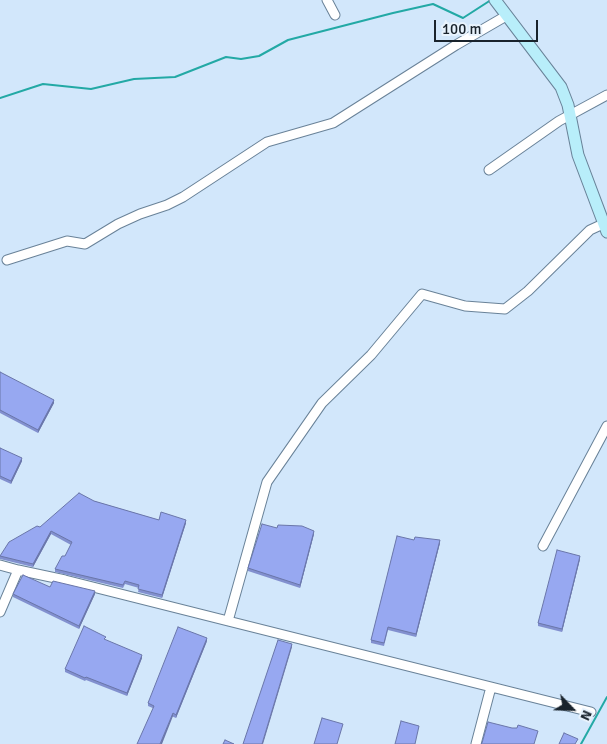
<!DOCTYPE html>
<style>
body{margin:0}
#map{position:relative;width:607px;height:744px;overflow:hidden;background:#d2e7fb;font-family:Signika,sans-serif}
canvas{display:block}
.north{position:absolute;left:547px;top:684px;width:50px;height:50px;-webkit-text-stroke:4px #e8f3fd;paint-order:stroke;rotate:114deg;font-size:14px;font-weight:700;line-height:20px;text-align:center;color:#19232c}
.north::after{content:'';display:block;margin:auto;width:18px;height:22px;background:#19232c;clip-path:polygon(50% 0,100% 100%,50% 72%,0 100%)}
.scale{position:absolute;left:434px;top:20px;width:104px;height:22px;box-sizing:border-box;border:2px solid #19232c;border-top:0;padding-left:6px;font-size:15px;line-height:18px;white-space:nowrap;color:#19232c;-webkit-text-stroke:4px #e8f3fd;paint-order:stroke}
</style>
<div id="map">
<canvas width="607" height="744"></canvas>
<div class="north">N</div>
<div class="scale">100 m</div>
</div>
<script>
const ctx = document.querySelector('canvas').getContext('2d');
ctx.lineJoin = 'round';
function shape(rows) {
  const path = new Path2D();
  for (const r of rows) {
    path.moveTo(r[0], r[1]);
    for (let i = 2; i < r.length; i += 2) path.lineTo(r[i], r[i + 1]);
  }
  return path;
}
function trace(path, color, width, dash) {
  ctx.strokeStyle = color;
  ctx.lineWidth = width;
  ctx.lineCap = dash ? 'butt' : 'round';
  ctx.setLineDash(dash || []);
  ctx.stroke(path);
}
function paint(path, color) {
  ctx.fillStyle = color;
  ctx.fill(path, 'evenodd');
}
const stream = shape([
 [0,98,43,84,91,89,134,79,175,77,226,57,241,59,259,56,288,40,393,13,433,4,463,18,491,0],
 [581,744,607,697]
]);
const minor = shape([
 [327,0,335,15],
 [489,170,559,121,607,95],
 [7,260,67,241,85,244,118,224,140,214,167,205,183,197,267,142,333,123,456,45,506,16],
 [543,546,607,426],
 [0,565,18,570],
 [0,612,18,570,65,580,228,621,267,482,322,403,371,355,422,294,465,306,505,309,528,291,590,230,603,224],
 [228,621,591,712],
 [476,744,491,687]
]);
const secondary = shape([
 [495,0,561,87,568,105,578,155,607,232]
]);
const wall = shape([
 [0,372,54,403,38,433,0,413],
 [0,448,22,461,11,484,0,479],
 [94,501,159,520,186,523,162,598,138,592,139,588,125,584,123,588,55,572,55,569,65,556,71,545,51,534,33,567,0,559,0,556,40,527],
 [277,528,314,534,300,588,248,571,248,568],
 [414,540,440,543,416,637,388,630,384,646,371,643,371,640],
 [580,559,562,632,538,626,538,623],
 [50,587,95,594,79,629,13,597,13,594],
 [105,640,142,658,127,696,86,680,85,681,65,672,65,669],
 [207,641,176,718,148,706,148,703]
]);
const shadedWall = shape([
 [54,400,54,403,38,433,38,430],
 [22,458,22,461,11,484,11,481],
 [186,520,186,523,162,598,162,595],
 [51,531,51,534,33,567,33,564],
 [314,531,314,534,300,588,300,585],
 [440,540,440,543,416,637,416,634],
 [580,556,580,559,562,632,562,629],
 [95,591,95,594,79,629,79,626],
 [207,638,207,641,176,718,176,715],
 [292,644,292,647,263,744,262,744],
 [142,655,142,658,127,696,127,693],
 [173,713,173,716,162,744,160,744]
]);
const building = shape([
 [0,372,54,400,38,430,0,410,0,372],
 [0,448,22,458,11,481,0,476,0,448],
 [79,493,94,501,159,520,161,512,186,520,162,595,138,589,139,585,125,581,123,585,55,569,62,556,65,556,72,542,51,531,33,564,0,556,9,542,37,526,40,527,79,493],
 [262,524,277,528,278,525,302,526,314,531,300,585,248,568,262,524],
 [397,536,414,540,415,537,440,540,416,634,388,627,384,643,371,640,397,536],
 [557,550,580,556,562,629,538,623,557,550],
 [23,575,50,587,53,581,95,591,79,626,13,594,23,575],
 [84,626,106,637,104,639,142,655,127,693,86,677,85,678,65,669,84,626],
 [178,627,207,638,176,715,173,713,160,744,137,744,154,706,148,703,178,627],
 [278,640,292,644,262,744,243,744,278,640],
 [322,718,343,724,337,744,314,744,322,718],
 [401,721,419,726,415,744,395,744,401,721],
 [488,722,512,728,517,728,518,725,538,731,534,744,481,744,482,743,488,722],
 [564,733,578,739,575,744,559,744,564,733],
 [225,740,234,744,223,744,225,740]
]);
trace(stream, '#23a9a5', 2);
trace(minor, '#698298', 11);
trace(secondary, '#698298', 13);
trace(minor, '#fff', 9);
trace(secondary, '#b8eefa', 11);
paint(wall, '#8290cf');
paint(shadedWall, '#6a76a9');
paint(building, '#97a8f1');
trace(building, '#6a76a9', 1);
</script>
